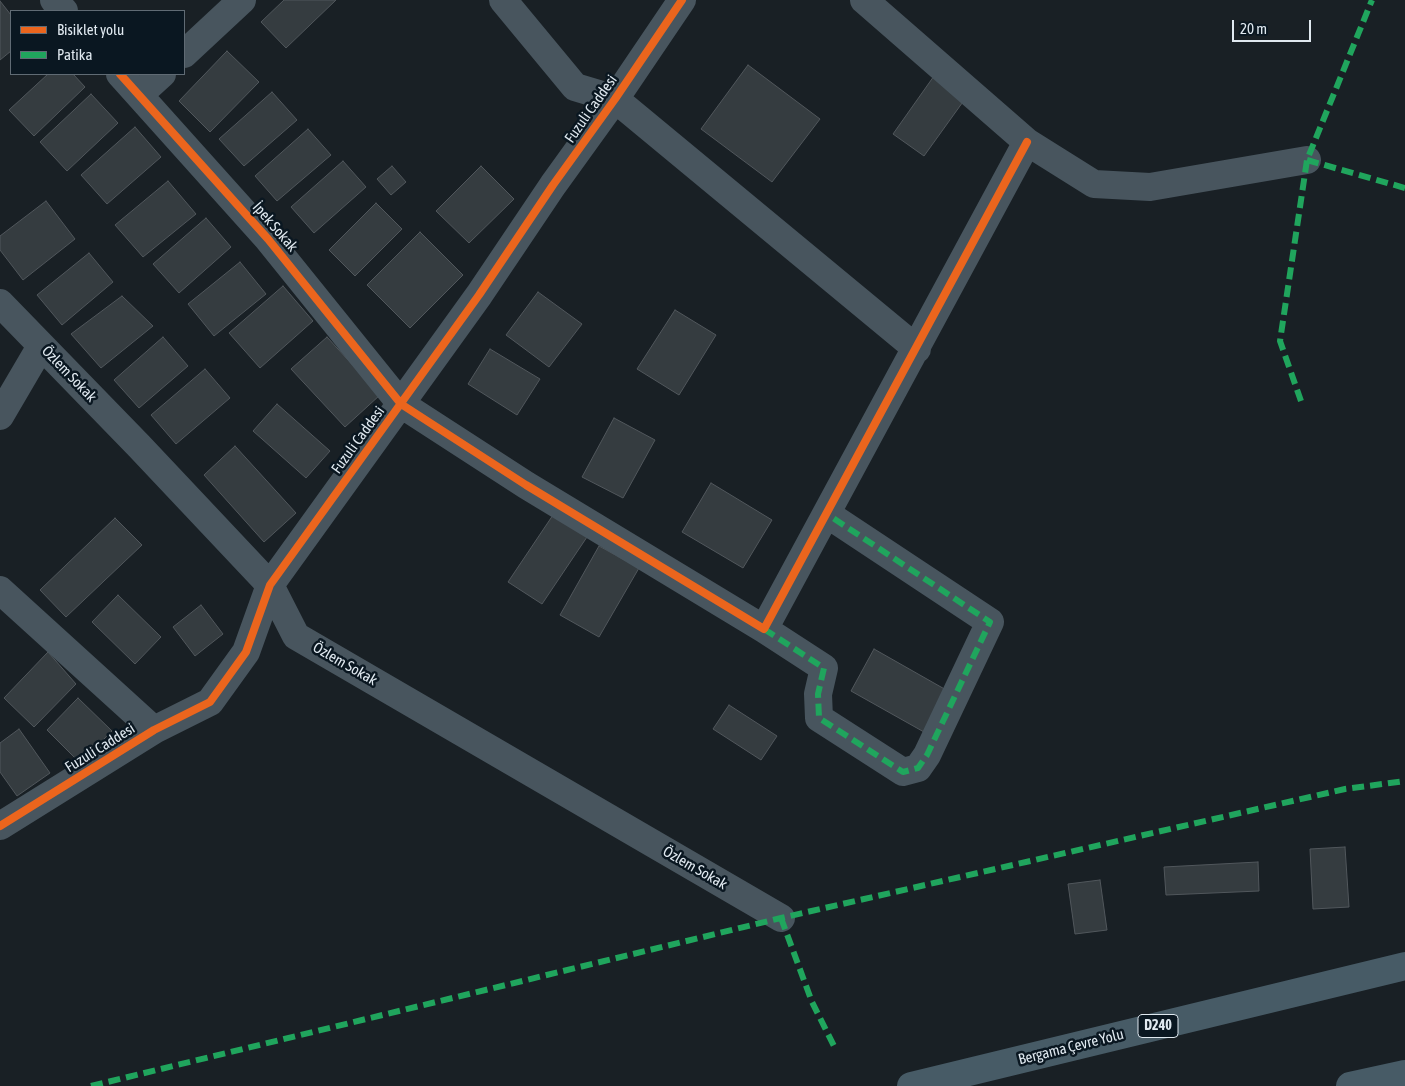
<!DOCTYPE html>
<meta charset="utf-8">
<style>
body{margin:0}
#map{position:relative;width:1405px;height:1086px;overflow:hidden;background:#192025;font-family:"Asap Condensed",sans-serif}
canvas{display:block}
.legend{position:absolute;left:10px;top:10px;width:175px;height:65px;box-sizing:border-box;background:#0a1721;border:1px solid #606b74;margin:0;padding:6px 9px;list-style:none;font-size:15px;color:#e0e9f0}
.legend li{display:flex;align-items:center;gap:10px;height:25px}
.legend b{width:25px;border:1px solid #606b74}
.scale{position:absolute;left:1232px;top:20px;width:79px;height:22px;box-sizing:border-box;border:2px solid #e0e9f0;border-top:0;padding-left:6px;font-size:15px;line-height:18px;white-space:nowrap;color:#e0e9f0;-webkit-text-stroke:4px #0a1721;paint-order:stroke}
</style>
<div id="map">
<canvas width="1405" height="1086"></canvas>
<ul class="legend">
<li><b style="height:6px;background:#eb651d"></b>Bisiklet yolu</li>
<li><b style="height:6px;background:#20a55d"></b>Patika</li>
</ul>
<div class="scale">20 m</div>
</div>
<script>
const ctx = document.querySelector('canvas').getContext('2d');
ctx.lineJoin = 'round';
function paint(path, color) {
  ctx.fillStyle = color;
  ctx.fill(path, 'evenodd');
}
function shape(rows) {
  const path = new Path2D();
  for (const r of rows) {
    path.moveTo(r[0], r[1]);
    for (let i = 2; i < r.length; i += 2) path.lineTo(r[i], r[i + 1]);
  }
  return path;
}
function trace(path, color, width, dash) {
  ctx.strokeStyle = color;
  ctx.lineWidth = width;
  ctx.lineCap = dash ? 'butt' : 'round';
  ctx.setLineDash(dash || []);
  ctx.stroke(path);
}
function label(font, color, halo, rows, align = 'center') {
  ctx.font = font + ' "Asap Condensed",sans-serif';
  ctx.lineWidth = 5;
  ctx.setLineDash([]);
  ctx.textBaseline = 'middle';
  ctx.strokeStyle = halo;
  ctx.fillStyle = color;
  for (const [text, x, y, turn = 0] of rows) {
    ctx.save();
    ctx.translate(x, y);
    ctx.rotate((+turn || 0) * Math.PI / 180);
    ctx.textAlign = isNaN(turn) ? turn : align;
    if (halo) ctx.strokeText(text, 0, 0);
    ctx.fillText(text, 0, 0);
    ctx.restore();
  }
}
const building = shape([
 [284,0,336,0,286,48,261,22,284,0],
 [0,1,11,15,11,51,0,60,0,1],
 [227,51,259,82,210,132,179,101,227,51],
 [748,65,820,119,772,182,701,129,748,65],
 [48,74,73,74,85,87,34,136,9,110,48,74],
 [934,76,965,99,924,156,893,134,934,76],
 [272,92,297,120,244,166,219,139,272,92],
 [91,94,118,123,67,171,40,142,91,94],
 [135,127,161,157,107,204,81,175,135,127],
 [308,129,331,155,277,201,255,176,308,129],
 [343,161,366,187,314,233,291,207,343,161],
 [392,166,406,182,391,195,377,179,392,166],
 [481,166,514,199,469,243,436,211,481,166],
 [168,181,196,214,143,257,115,225,168,181],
 [46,201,75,239,23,280,0,250,0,236,46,201],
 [376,203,402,229,355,276,329,250,376,203],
 [206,218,231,247,179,293,153,264,206,218],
 [420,232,463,275,410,328,367,285,420,232],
 [89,253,113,282,62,325,37,295,89,253],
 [240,262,266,294,214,336,188,304,240,262],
 [283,286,313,321,260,368,229,333,283,286],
 [538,292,582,324,549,367,506,335,538,292],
 [122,296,153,326,101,368,71,334,122,296],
 [675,310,716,335,679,395,637,369,675,310],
 [163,337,188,366,139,408,114,380,163,337],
 [327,337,380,395,345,427,291,369,327,337],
 [490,349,540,379,517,415,468,384,490,349],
 [205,369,230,398,176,444,151,415,205,369],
 [277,404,330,451,306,478,253,431,277,404],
 [614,418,655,440,623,498,582,477,614,418],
 [235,446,296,513,264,542,204,475,235,446],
 [711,483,772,520,743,568,682,532,711,483],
 [553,515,587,537,542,604,508,582,553,515],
 [115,518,142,545,66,617,40,590,115,518],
 [599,546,639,568,599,637,560,615,599,546],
 [118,595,161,637,135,664,92,622,118,595],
 [201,605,223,634,195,656,173,627,201,605],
 [874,649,948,691,924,732,851,691,874,649],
 [48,652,76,684,34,727,4,698,48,652],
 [78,698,112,731,80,763,47,730,78,698],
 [729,705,777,736,761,760,713,729,729,705],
 [19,729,50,773,17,796,0,772,0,743,19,729],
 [1345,847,1349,907,1313,909,1310,849,1345,847],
 [1258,862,1259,891,1166,895,1164,867,1258,862],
 [1100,880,1107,930,1075,934,1068,884,1100,880]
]);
const minor = shape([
 [54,0,64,11],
 [503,0,575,87,615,99,917,349],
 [864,0,1027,142,1094,184,1150,187,1307,160],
 [184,54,242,0],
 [120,74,268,239,401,404,526,485,764,629,1027,142],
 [139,95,162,74],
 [0,303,139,446,270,585,296,636,781,918],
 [0,416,41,346],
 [0,590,154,730],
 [764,629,824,668,818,694,819,718,903,772,918,768,927,755,990,622,827,514],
 [0,826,154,730,210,702,246,652,270,585,479,295,553,185,615,99,682,0]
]);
const highway = shape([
 [911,1086,1405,966],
 [1350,1086,1405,1074]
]);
const quiet = shape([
 [1307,160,1405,188],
 [1301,401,1280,341,1307,160,1372,0],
 [764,629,824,668,818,694,819,718,903,772,918,768,927,755,990,622,827,514],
 [781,918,812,1002,836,1050],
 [91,1086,781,918,1345,789,1405,781]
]);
const cycleway = shape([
 [120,74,268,239,401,404,526,485,764,629,1027,142],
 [0,826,154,730,210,702,246,652,270,585,479,295,553,185,615,99,682,0]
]);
const shields = [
 [1158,1026,40]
];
const shieldNames = [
 ["D240",1158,1026]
];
const streetNames = [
 ["Fuzuli Caddesi",591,109,-55],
 ["İpek Sokak",275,227,49],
 ["Özlem Sokak",69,374,46],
 ["Fuzuli Caddesi",358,440,-54],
 ["Özlem Sokak",345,664,30],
 ["Fuzuli Caddesi",100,748,-32],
 ["Özlem Sokak",695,868,30],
 ["Bergama Çevre Yolu",1071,1047,-14]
];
paint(building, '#353c40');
trace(building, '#51575c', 1);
trace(minor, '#48555e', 28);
trace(highway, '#475b66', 28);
trace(quiet, '#20a55d', 6, [12, 6]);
trace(cycleway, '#eb651d', 8);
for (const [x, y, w] of shields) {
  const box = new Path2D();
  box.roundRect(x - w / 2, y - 11.5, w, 23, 4);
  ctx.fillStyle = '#0a1721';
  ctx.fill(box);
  trace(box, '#e0e9f0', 1);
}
label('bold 14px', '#e0e9f0', null, shieldNames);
label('15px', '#e0e9f0', '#0a1721', streetNames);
</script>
